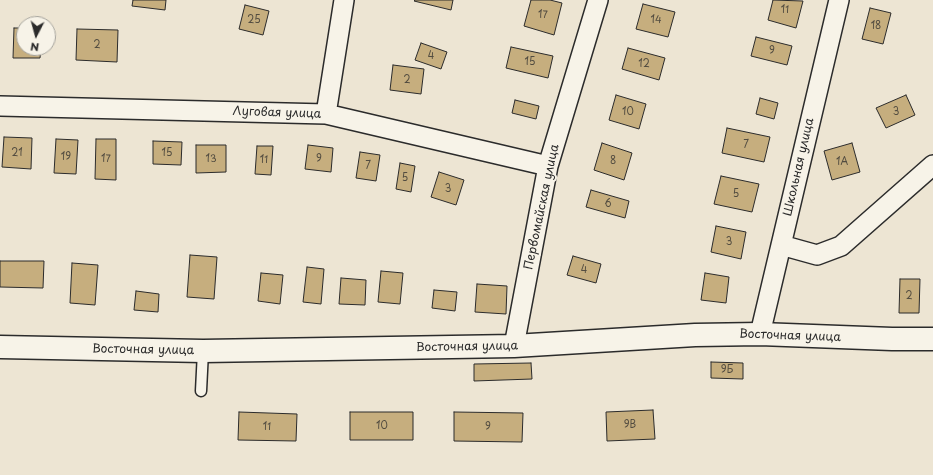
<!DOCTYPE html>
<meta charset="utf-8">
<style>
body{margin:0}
#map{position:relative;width:933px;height:475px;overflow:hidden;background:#ede5d3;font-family:"Playpen Sans",sans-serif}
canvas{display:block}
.north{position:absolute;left:16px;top:16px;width:40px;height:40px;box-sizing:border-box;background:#f7f3e8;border:1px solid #a5a39c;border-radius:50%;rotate:186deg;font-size:11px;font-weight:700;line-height:16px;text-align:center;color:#2b2b2b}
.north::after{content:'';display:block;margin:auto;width:14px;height:18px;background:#2b2b2b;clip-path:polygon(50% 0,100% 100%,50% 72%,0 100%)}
</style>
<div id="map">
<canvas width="933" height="475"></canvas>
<div class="north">N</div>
</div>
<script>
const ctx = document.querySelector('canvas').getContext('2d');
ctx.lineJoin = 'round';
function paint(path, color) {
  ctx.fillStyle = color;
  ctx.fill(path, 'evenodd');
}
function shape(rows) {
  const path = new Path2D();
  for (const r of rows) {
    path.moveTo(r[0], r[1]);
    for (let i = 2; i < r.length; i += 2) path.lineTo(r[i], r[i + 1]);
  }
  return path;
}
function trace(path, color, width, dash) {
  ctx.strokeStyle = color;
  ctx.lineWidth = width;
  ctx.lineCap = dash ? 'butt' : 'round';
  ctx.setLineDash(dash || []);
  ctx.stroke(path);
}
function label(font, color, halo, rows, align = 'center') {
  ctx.font = font + ' "Playpen Sans",sans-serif';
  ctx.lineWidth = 4;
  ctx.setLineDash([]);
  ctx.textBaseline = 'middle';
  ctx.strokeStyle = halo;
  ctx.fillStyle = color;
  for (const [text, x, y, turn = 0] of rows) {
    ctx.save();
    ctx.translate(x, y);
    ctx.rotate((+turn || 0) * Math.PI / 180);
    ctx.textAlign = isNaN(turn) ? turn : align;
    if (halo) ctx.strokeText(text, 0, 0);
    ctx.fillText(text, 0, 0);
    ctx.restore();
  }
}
const building = shape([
 [133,0,166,0,165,10,132,6,133,0],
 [415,0,453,0,451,10,414,1,415,0],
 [531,0,550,0,562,3,554,35,524,26,531,0],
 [773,0,803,1,796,28,768,20,773,0],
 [643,4,675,12,668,37,636,29,643,4],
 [245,5,269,11,263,35,239,29,245,5],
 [870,8,891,13,883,44,862,39,870,8],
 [14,28,24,28,24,48,41,48,40,58,13,58,14,28],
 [77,29,118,30,117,62,76,60,77,29],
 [756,37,792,46,787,65,751,56,756,37],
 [421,43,447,52,441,69,415,60,421,43],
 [511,47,553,56,548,78,506,68,511,47],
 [628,48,665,58,659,80,622,69,628,48],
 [393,65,424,69,421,94,390,90,393,65],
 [616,95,646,104,639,129,609,120,616,95],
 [906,95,915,115,886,128,876,108,906,95],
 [760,98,778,103,774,119,756,114,760,98],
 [515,100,539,106,536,119,512,113,515,100],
 [727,128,770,137,764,162,722,153,727,128],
 [4,137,32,138,31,169,2,167,4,137],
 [56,139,78,140,76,174,54,173,56,139],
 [96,139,116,139,116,180,95,179,96,139],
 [153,141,182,142,181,165,153,164,153,141],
 [602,143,632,153,624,180,594,170,602,143],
 [852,143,860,172,832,180,824,151,852,143],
 [196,145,226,145,226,172,196,173,196,145],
 [308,145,333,148,331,172,305,169,308,145],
 [257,146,273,146,271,175,255,174,257,146],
 [360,152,380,155,376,181,356,178,360,152],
 [400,163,415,166,411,192,396,189,400,163],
 [439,172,464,180,456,205,431,197,439,172],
 [721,176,759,184,752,212,714,204,721,176],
 [591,190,629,201,625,218,586,207,591,190],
 [716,226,746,232,741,259,711,252,716,226],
 [190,255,217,257,214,299,187,297,190,255],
 [573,256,601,264,596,283,567,275,573,256],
 [0,261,44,261,43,288,0,287,0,261],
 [72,263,98,265,95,305,70,303,72,263],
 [307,267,324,269,321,304,303,302,307,267],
 [381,271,403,273,400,304,378,302,381,271],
 [261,273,283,275,280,304,258,301,261,273],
 [705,273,729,277,726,303,701,300,705,273],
 [341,278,366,280,365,305,339,304,341,278],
 [900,279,920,279,919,313,899,313,900,279],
 [477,284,507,286,506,314,475,312,477,284],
 [434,290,457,292,455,311,432,308,434,290],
 [136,291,159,294,158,312,134,310,136,291],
 [711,362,743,363,743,379,711,378,711,362],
 [531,363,532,379,474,381,474,364,531,363],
 [653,410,655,439,607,441,606,412,653,410],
 [239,412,297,414,296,441,238,440,239,412],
 [350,412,413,412,413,440,350,440,350,412],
 [454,412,523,413,522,442,454,441,454,412]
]);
const service = shape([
 [201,391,203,351]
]);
const minor = shape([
 [0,106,326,114,548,166],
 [326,114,344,0],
 [781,245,817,255,841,246,933,165],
 [760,334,839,0],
 [514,346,548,166,598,0]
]);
const primary = shape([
 [0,347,203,351,514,346,695,335,760,334,892,339,933,339]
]);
const numberNames = [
 ["11",785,10],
 ["17",543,15],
 ["25",254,20],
 ["14",656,20],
 ["18",876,26],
 ["2",97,45],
 ["9",772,51],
 ["4",431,56],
 ["15",530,62],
 ["12",644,64],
 ["2",407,80],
 ["10",628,112],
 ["3",896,112],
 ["7",746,145],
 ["21",17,153],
 ["15",167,153],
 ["19",66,157],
 ["17",106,159],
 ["13",211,159],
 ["9",319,159],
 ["11",264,160],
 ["8",613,161],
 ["1А",842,162],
 ["7",368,166],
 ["5",405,178],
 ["3",448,189],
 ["5",736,194],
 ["6",608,204],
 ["3",729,242],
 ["4",584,270],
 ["2",909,296],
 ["9Б",727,370],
 ["9В",630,425],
 ["10",382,426],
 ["11",267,427],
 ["9",488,427]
];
const streetNames = [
 ["Луговая улица",277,113,2],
 ["Школьная улица",799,167,-77],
 ["Первомайская улица",542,207,-78],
 ["Восточная улица",790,336,2],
 ["Восточная улица",467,347,-1],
 ["Восточная улица",143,350,1]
];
paint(building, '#c6ae7e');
trace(building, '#2b2b2b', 1);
trace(service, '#2b2b2b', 13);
trace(minor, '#2b2b2b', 22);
trace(primary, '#2b2b2b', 25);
trace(service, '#f7f3e8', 10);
trace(minor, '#f7f3e8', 19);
trace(primary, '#f7f3e8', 22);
label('10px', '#524c40', null, numberNames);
label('12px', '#2b2b2b', '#f7f3e8', streetNames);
</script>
